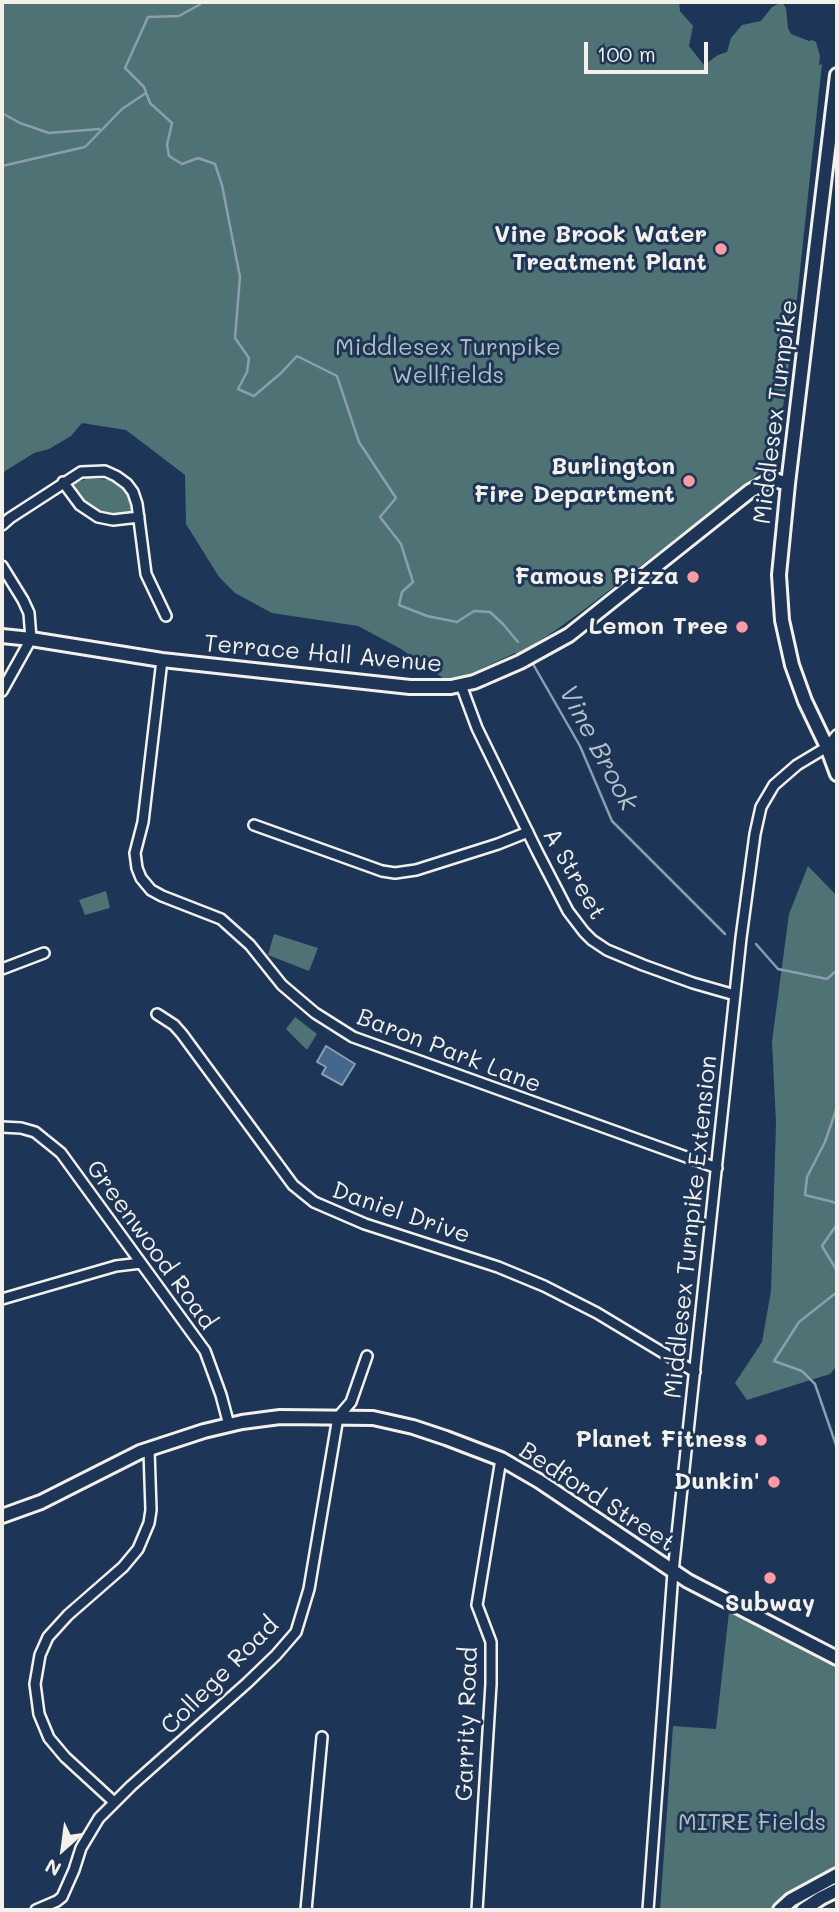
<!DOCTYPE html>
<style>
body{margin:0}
#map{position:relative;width:839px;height:1912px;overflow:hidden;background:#1d3557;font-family:Mali,sans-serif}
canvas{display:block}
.frame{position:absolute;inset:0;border:4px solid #f4f1e8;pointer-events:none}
.north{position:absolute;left:28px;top:1814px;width:70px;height:70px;-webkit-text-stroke:5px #1d3557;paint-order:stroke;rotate:208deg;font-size:19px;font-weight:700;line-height:28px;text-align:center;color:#f4f1e8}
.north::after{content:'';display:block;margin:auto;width:24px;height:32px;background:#f4f1e8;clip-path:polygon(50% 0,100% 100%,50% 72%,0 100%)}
.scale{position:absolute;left:584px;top:42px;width:124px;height:32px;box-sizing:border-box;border:4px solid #f4f1e8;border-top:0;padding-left:9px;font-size:21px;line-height:24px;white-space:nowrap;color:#f4f1e8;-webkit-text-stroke:5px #1d3557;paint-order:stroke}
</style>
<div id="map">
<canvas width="839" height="1912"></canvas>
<div class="frame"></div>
<div class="north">N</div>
<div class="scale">100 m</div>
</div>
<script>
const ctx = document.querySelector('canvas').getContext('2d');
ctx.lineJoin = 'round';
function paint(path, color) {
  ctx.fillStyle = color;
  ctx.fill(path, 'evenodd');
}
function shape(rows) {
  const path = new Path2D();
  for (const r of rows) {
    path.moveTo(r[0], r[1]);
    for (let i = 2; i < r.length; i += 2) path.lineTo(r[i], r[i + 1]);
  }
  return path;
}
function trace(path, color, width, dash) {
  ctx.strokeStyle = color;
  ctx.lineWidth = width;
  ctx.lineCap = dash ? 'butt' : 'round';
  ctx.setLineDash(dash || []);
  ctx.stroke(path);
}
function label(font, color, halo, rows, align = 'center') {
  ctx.font = font + ' Mali,sans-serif';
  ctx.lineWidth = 6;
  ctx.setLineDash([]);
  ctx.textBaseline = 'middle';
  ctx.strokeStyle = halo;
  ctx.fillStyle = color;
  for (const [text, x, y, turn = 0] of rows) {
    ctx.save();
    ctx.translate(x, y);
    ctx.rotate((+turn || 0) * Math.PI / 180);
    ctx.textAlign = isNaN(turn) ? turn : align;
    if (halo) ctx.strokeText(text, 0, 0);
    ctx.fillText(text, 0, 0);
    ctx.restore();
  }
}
const green = shape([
 [2,2,679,2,680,11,693,26,689,46,704,65,718,55,727,52,731,38,742,25,761,21,772,7,782,2,786,8,788,28,791,34,809,41,812,40,816,42,820,56,819,65,822,64,793,336,780,428,772,456,755,477,589,606,556,630,517,655,515,653,468,675,455,678,443,678,401,649,358,626,272,613,235,593,219,577,186,524,185,475,126,430,82,423,71,436,49,449,34,453,2,473],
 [88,478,111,480,123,486,131,496,134,506,132,514,106,518,81,504,74,486,76,483],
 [808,866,837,896,837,1366,830,1374,747,1400,735,1383,762,1342,771,1291,776,1123,772,1041,789,914],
 [106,891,110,908,85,915,79,900],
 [274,934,318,948,309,971,268,955],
 [295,1017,317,1034,307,1050,286,1029],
 [730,1603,837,1658,837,1875,780,1910,660,1910,673,1726,716,1729]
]);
const water = shape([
 [326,1046,355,1064,342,1085,322,1074,326,1067,317,1062,326,1046]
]);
const stream = shape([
 [202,2,199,5,179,16,148,17,125,68,144,87,150,103,172,123,167,145,169,156,182,164,198,158,215,164,222,185,240,277,235,338,249,358,247,372,238,389,254,396,281,373,297,356,337,376,359,442,396,498,380,517,401,544,413,582,402,592,399,605,427,616,457,622,474,611,490,612,503,624,518,642],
 [2,113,20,123,49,133,99,129],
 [2,166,85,147,122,109,146,93],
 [533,664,580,746,612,821,725,934],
 [756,944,778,969,827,979,837,970],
 [837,1107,825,1142,807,1177,805,1195,837,1203],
 [837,1224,822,1246,837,1271],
 [837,1292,799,1322,774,1361,802,1371,815,1384,837,1448]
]);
const minor = shape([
 [63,482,80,505,98,517,113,520,139,517],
 [2,525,10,518,81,472,105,471,116,476,127,484,133,492,137,504,146,574,166,616],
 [2,566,23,600,29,613,31,639,2,691],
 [162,660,143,822,135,853,137,868,141,878,151,890,162,896,221,919,250,945,282,985,315,1013,353,1037,717,1168],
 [461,685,477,728,537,851,568,911,584,932,592,940,607,950,643,965,693,983,735,995],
 [827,747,837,735],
 [254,825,382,871,395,873,416,870,498,844,528,832],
 [2,969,44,953],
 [157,1014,174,1025,182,1034,293,1185,314,1202,365,1224,498,1267,544,1286,597,1313,695,1372],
 [2,1127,21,1128,35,1132,61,1153,205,1351,221,1395,229,1425],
 [2,1299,116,1266,141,1263],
 [114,1802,65,1757,49,1738,39,1714,35,1684,40,1655,48,1637,68,1615,123,1567,138,1549,149,1523,151,1510,149,1450],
 [36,1910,57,1901,62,1897,74,1870,81,1848,99,1818,131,1786,247,1683,276,1655,296,1632,309,1589,338,1417,351,1402,367,1356],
 [306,1910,322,1737],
 [477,1910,491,1684,491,1642,477,1605,501,1459],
 [648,1910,673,1572,741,938,755,834,761,807,774,785,797,765,827,747,837,746]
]);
const major = shape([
 [837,75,788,484,779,575,782,620,792,665,805,701,827,747,837,774],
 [2,636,31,639,162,660,410,687,451,687,474,682,520,662,569,635,750,491,766,482,775,480,788,484],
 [2,1516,41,1502,140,1452,204,1431,242,1422,280,1417,373,1418,413,1427,446,1438,501,1459,539,1481,688,1581,837,1658],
 [780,1910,791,1900,837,1875],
 [803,1910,821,1898,837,1890]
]);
const markers = [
 [721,249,7,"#ff9aa2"],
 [689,481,7,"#ff9aa2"],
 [693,577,7,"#ff9aa2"],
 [742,627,7,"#ff9aa2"],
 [761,1440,7,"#ff9aa2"],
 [774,1482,7,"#ff9aa2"],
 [770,1578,7,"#ff9aa2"]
];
const poiNames = [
 ["Vine Brook Water",707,235],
 ["Treatment Plant",707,263],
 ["Burlington",675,467],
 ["Fire Department",675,495],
 ["Famous Pizza",679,577],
 ["Lemon Tree",728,627],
 ["Planet Fitness",747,1440],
 ["Dunkin'",760,1482],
 ["Subway",770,1604,"center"]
];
const parkNames = [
 ["Middlesex Turnpike",448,348],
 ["Wellfields",448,376],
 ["MITRE Fields",752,1823]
];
const streetNames = [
 ["Middlesex Turnpike",776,412,-83],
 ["Terrace Hall Avenue",323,654,5],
 ["A Street",574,874,60],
 ["Baron Park Lane",449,1051,21],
 ["Daniel Drive",401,1213,19],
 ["Middlesex Turnpike Extension",691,1227,-84],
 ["Greenwood Road",151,1245,54],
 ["Bedford Street",597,1497,33],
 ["College Road",220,1676,-45],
 ["Garrity Road",467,1724,-88]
];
const waterNames = [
 ["Vine Brook",598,748,62]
];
paint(green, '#4f7374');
paint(water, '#44678b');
trace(water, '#8a9eb0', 2);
trace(stream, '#8a9eb0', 2.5);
trace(minor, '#f4f1e8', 14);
trace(major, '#f4f1e8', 18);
trace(minor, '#1d3557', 9);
trace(major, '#1d3557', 12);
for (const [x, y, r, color] of markers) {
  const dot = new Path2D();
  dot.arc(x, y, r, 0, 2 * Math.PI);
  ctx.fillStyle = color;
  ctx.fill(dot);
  trace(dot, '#1d3557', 2.5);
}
label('bold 24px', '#f4f1e8', '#1d3557', poiNames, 'right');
label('24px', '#b2bfba', '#1d3557', parkNames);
label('24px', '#f4f1e8', '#1d3557', streetNames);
label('italic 26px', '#b6c1c7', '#1d3557', waterNames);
</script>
